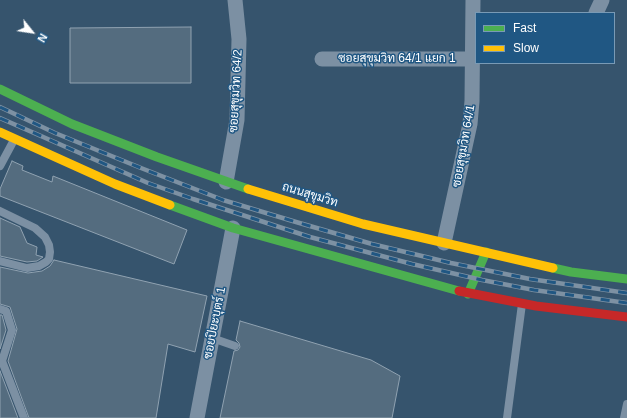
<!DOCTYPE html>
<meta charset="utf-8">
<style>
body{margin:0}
#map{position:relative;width:627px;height:418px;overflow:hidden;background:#36546d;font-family:Arial,sans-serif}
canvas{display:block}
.legend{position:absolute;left:475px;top:12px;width:140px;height:52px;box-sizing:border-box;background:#205783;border:1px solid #799ab5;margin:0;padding:5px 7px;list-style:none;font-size:12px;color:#fff}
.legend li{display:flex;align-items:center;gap:8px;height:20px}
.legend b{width:20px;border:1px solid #799ab5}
.north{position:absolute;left:12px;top:12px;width:40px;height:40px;-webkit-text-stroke:3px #205783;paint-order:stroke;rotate:120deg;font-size:11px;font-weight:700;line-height:16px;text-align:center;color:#fff}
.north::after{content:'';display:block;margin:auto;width:14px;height:18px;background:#fff;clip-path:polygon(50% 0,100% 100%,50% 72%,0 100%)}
</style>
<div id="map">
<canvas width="627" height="418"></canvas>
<ul class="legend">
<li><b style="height:5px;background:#4caf50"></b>Fast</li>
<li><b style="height:5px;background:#ffc107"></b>Slow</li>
</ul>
<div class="north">N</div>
</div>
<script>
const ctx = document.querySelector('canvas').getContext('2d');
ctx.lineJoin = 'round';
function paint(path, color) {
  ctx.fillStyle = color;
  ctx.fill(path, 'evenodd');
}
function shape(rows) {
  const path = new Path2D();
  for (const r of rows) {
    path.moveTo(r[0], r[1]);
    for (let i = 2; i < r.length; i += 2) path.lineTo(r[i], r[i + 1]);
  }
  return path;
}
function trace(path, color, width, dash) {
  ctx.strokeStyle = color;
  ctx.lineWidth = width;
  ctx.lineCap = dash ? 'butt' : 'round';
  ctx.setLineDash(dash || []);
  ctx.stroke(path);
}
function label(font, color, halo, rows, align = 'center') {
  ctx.font = font + ' Arial,Sarabun,sans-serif';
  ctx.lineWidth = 3;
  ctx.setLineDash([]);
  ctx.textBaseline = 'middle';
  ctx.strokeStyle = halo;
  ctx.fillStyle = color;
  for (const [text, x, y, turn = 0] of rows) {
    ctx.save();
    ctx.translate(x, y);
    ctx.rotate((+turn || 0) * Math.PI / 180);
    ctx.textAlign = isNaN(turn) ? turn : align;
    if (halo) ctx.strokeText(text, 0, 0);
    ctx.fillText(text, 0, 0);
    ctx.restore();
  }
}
const building = shape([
 [191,27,191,83,70,83,70,28,191,27],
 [12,161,23,166,22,170,52,182,53,176,187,230,174,264,0,196,0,189,12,161],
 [0,218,20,227,27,243,37,247,36,255,43,257,37,261,27,262,0,256,0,218],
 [54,260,207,296,195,352,168,344,156,418,29,418,8,361,17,329,10,307,0,304,0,267,28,273,42,271,50,266,54,260],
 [0,315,2,315,6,330,0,349,0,315],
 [240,321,371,360,400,376,392,418,220,418,234,351,238,350,240,347,239,343,236,340,240,321],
 [0,371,18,418,0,418,0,371]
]);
const lane = shape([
 [0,166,14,140],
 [0,211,35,228,45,237,49,245,50,252,49,259,46,262,39,266,27,268,0,261],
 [0,309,6,311,12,330,2,361,24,418],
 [212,338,235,346],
 [507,418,522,304],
 [624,418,627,404]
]);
const street = shape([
 [596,13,602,0],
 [322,59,472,59],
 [226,182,237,120,239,39,235,0],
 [444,243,470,124,472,101,473,0],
 [197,418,233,228]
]);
const fast = shape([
 [0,89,72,124,157,157,248,189],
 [170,205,233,228,459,291],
 [553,268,571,272,627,279],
 [468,294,486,252]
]);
const slow = shape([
 [0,132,115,184,170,205],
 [248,189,363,224,553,268]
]);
const jam = shape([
 [459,291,536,306,627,317]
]);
const rail = shape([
 [0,107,55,133,141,168,223,200,296,222,372,244,451,263,530,279,627,293],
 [0,118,148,183,193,199,310,237,412,264,482,280,534,290,627,303]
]);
const streetNames = [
 ["ซอยสุขุมวิท 64/1 แยก 1",397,59],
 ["ซอยสุขุมวิท 64/2",236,91,-87],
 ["ซอยสุขุมวิท 64/1",464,146,-80],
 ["ถนนสุขุมวิท",310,195,17],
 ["ซอยปิยะบุตร์ 1",215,323,-79]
];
paint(building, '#546c7f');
trace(building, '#90a2b1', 1);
trace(lane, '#7c90a3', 8);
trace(street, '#7c90a3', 15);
trace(fast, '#4caf50', 9);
trace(slow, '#ffc107', 9);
trace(jam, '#c62828', 9);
trace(rail, '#7d91a3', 4.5);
trace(rail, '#205783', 3, [9]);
label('12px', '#fff', '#205783', streetNames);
</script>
